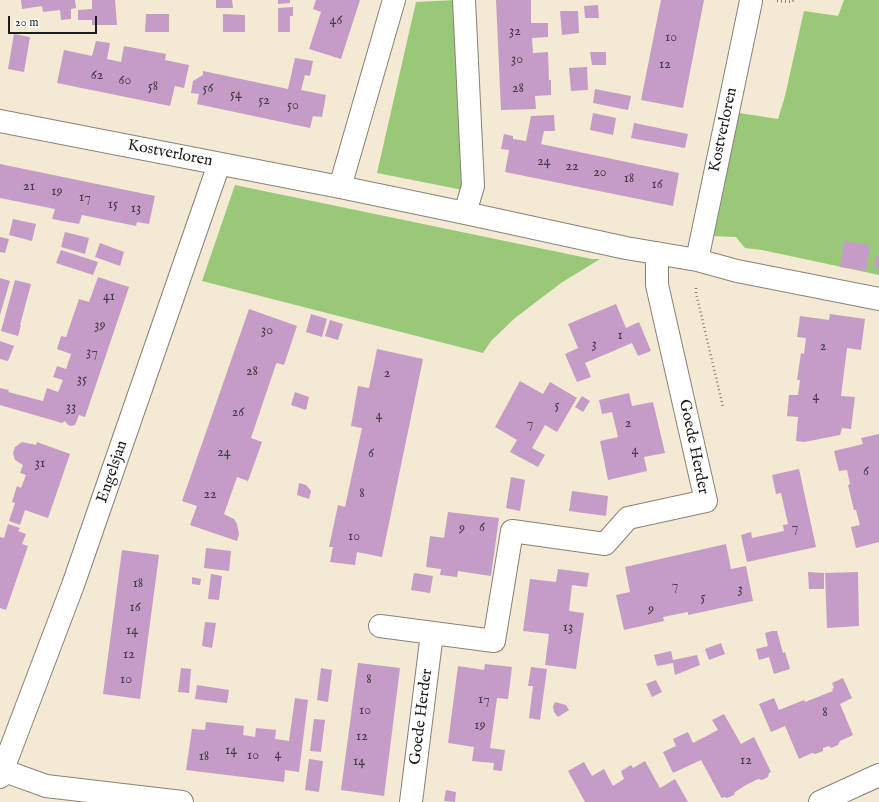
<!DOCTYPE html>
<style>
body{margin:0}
#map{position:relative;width:879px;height:802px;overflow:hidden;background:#f4e9d3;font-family:"IM FELL English",serif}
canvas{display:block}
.scale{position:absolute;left:8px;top:16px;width:89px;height:18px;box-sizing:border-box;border:2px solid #1c1c1c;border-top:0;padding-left:5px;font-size:12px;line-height:14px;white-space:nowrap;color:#1c1c1c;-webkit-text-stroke:3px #fff;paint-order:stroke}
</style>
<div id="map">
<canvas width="879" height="802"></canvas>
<div class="scale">20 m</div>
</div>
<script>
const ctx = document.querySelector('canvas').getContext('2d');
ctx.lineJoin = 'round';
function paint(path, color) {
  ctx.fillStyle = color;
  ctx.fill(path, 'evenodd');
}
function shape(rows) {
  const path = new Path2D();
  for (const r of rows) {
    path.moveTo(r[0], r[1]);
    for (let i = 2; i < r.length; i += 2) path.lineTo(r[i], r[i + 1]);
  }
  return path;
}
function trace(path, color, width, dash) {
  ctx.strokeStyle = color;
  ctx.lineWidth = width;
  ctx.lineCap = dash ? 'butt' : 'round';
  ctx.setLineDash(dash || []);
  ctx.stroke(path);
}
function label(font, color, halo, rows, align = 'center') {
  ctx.font = font + ' "IM FELL English",serif';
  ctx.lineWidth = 3.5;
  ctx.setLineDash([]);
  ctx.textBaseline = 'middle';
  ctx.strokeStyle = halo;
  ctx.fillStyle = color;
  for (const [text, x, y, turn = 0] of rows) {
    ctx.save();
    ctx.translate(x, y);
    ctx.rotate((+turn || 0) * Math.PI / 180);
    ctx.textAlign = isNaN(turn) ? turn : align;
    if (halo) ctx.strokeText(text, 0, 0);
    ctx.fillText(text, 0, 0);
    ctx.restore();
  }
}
const green = shape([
 [455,0,463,190,377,173,416,2],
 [844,0,879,0,879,275,762,250,745,248,736,237,711,236,719,192,739,113,778,119,785,96,804,11,838,16],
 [235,185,592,259,600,259,561,283,515,318,491,341,483,353,202,281]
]);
const building = shape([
 [21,0,75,0,76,8,71,9,71,19,61,20,60,10,43,12,42,6,22,9],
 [92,0,115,0,117,25,92,25,92,20,78,20,78,10,92,9],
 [216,0,232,0,233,8,216,8],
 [278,0,290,0,290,3,278,4],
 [316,0,360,0,341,59,309,49,321,12,313,9],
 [496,0,531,0,531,23,548,23,548,37,532,38,533,53,548,52,549,80,551,80,551,95,535,96,536,109,501,110],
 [661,0,704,0,683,108,641,100],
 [598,5,599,18,585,18,584,6],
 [293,7,293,16,290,16,290,32,278,32,278,8],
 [560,11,578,11,579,33,562,35],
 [146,14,169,14,169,32,145,32],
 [223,14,245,15,245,32,223,32],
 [14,34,30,37,24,72,8,69],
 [96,41,110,43,107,59,121,62,124,46,166,54,165,60,189,65,184,88,175,86,170,106,57,83,64,50,92,56],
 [590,52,606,52,606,65,592,65],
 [295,58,313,61,310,76,305,75,301,90,326,95,322,117,313,116,310,128,197,104,199,94,191,93,193,81,203,75,203,71,288,89],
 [587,67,588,90,571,91,569,68],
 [595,89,631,96,628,110,593,103],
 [593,113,616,118,613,135,590,130],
 [554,115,555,131,544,131,541,144,679,173,673,206,505,172,509,150,501,149,504,134,513,136,513,139,526,141,531,116],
 [634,123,688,134,685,148,631,138],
 [0,164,155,196,149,224,137,222,136,226,82,215,79,224,52,219,55,209,0,198],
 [13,219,36,224,32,241,9,235],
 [65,232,89,238,85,254,61,247],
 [0,237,9,239,5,253,0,252],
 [844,241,870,245,866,271,840,267],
 [100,243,124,252,120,266,95,257],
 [61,250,98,262,93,275,56,263],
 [876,255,879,256,879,268,874,267],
 [98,277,129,287,85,417,79,415,75,425,71,426,68,425,65,421,62,423,0,405,0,388,9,390,8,392,43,401,47,388,58,392,63,380,53,377,57,366,66,369,71,354,57,349,61,336,66,337,79,299,89,302],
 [0,278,10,281,0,315],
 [15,280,31,284,20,325,21,325,18,336,1,331],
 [616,304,626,328,639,322,651,351,638,356,632,343,585,363,591,377,577,382,565,354,578,348,568,324],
 [249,309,297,326,284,365,277,363,276,364,251,438,262,442,248,481,237,477,224,514,234,519,237,524,239,534,237,541,190,525,197,506,182,501],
 [311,314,327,319,322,337,306,332],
 [830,314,865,319,861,350,847,348,841,396,855,397,851,429,842,428,840,435,804,442,796,441,798,417,787,416,789,395,798,395,800,380,797,380,801,353,804,354,806,338,797,337,800,316,829,320],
 [330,320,343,324,338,340,325,336],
 [0,341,14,346,8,361,0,359],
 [377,349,423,359,382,557,357,552,355,565,330,562,333,547,329,547,338,505,345,507,362,428,351,426,358,386,369,388],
 [520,381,543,394,550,382,577,398,557,432,545,425,532,448,545,455,538,467,510,452,517,440,495,427],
 [295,392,309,397,306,410,291,405],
 [629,393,632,406,653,402,665,453,644,457,647,471,608,480,600,441,618,437,612,412,602,414,599,400],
 [582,396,590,401,583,412,575,407],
 [879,434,879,542,856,548,851,527,860,525,856,510,854,510,851,498,848,485,850,484,847,470,839,471,834,451,863,444,861,438],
 [22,442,36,445,37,442,70,454,48,518,25,510,20,525,9,521,15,503,12,502,17,486,21,488,26,475,20,473,23,465,15,460,13,453,15,447],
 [799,469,816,547,747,562,741,535,751,532,752,538,784,531,783,525,788,524,781,493,776,494,772,475],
 [511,477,525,480,520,511,506,508],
 [299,483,306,485,311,491,309,499,297,495],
 [572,491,608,496,606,516,569,511],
 [448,512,499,518,491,576,458,571,457,577,440,575,441,569,426,567,430,536,444,538],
 [8,524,20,528,18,531,26,534,22,544,28,546,6,610,0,608,0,537,4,538],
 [726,544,731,569,746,566,753,601,688,615,688,612,663,617,664,621,624,630,616,595,630,592,625,567],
 [206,548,231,551,229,571,204,568],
 [122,550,159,555,140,699,103,694],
 [558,569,589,573,587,587,572,585,569,611,584,613,576,669,545,665,549,634,523,631,530,579,556,582],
 [808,572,824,573,824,589,809,589],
 [858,572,859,626,827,628,825,573],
 [414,573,433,576,430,593,411,590],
 [211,574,222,576,219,600,208,599],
 [192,577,201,579,200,585,192,584],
 [205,622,216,623,212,648,202,646],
 [772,631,777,631,783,653,785,652,790,669,774,674,769,657,759,660,756,649,768,646,765,633],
 [721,643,725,654,709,660,705,649],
 [671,651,673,660,697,655,700,665,675,675,673,663,657,666,654,655],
 [358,663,400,668,384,796,341,790],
 [485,664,512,667,508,699,497,698,490,748,505,750,502,771,493,770,494,763,472,761,474,747,448,743,458,666,484,670],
 [531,667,547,669,540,720,529,718,533,686,528,686],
 [181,668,191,669,189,693,178,692],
 [321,668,332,670,328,702,317,700],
 [843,678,852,698,840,704,853,735,840,741,838,745,831,748,829,746,823,748,823,751,815,754,812,753,799,759,785,726,771,732,759,704,774,698,779,710,804,700,805,702,833,691,832,689,834,688,832,683],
 [656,680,662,692,652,697,646,684],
 [197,685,229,690,227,703,195,699],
 [295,698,308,700,299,772,285,770,284,782,186,770,192,729,205,730,206,722,244,726,243,735,255,737,256,728,276,730,275,739,289,741],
 [555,702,566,705,569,710,558,717,554,712,553,706],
 [724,714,741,744,754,737,771,772,769,773,768,777,762,780,758,779,746,785,735,792,734,795,727,798,724,797,721,798,721,797,701,760,673,773,663,752,676,746,673,739,688,732,693,743,718,730,712,720],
 [314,719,325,720,321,752,310,751],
 [309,759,323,761,319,792,305,790],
 [645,761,660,788,675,779,688,802,585,802,568,771,584,762,592,776,604,769,613,786,624,779,621,771,631,765,633,768],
 [446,790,456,792,455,802,444,801]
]);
const path = shape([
 [777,1,792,2,794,0],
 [696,288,696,293,723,407]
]);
const minor = shape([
 [464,0,473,186,465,213],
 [0,121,340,187,465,213,626,248,697,260,737,271,879,299],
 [340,187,394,0],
 [697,260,751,1],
 [380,626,494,641,512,531,605,544,628,518,706,501,657,285,657,253],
 [2,770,46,786,182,802],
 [0,777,73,585,219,164],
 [411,802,432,633],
 [820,802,879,775]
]);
const numberNames = [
 ["46",336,21],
 ["32",515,32],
 ["10",671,38],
 ["30",517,60],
 ["12",665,65],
 ["62",97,76],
 ["60",125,81],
 ["58",153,87],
 ["56",208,89],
 ["28",518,89],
 ["54",236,95],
 ["52",264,101],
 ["50",293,106],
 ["24",544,162],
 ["22",572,167],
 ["20",600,173],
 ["18",629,179],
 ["16",657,185],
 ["21",29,187],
 ["19",57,192],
 ["17",85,198],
 ["15",113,205],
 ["13",136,209],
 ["41",109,297],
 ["39",100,326],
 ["30",267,331],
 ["1",620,336],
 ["3",594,345],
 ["2",823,347],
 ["37",92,353],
 ["28",252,372],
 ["2",387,374],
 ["35",82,380],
 ["4",816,397],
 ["5",557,406],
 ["33",71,408],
 ["26",238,413],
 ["4",379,416],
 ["7",530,424],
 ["2",628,424],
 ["4",635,451],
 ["24",224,453],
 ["6",371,454],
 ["31",40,464],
 ["6",866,472],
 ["8",362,494],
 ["22",210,495],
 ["6",482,528],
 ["7",795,528],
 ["9",462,529],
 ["10",354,537],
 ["18",138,584],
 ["7",675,586],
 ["3",740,590],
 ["5",703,598],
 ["16",135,608],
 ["9",651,610],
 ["13",568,628],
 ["14",132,631],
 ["12",129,655],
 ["10",126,680],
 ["8",369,680],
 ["17",484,700],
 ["10",365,711],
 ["8",825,713],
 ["19",480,726],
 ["12",362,737],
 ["14",231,751],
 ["4",278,755],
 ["10",253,756],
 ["18",204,757],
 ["12",746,761],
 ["14",359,762]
];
const streetNames = [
 ["Kostverloren",724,130,-78],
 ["Kostverloren",170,154,11],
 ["Goede Herder",693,447,78],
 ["Engelsjan",113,472,-71],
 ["Goede Herder",422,717,-83]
];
paint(green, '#99c978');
paint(building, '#c49cc7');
trace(minor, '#888278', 24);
trace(path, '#888278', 2.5, [1, 3]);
trace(minor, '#fff', 22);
label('14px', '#463c47', null, numberNames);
label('16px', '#1c1c1c', '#fff', streetNames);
</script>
